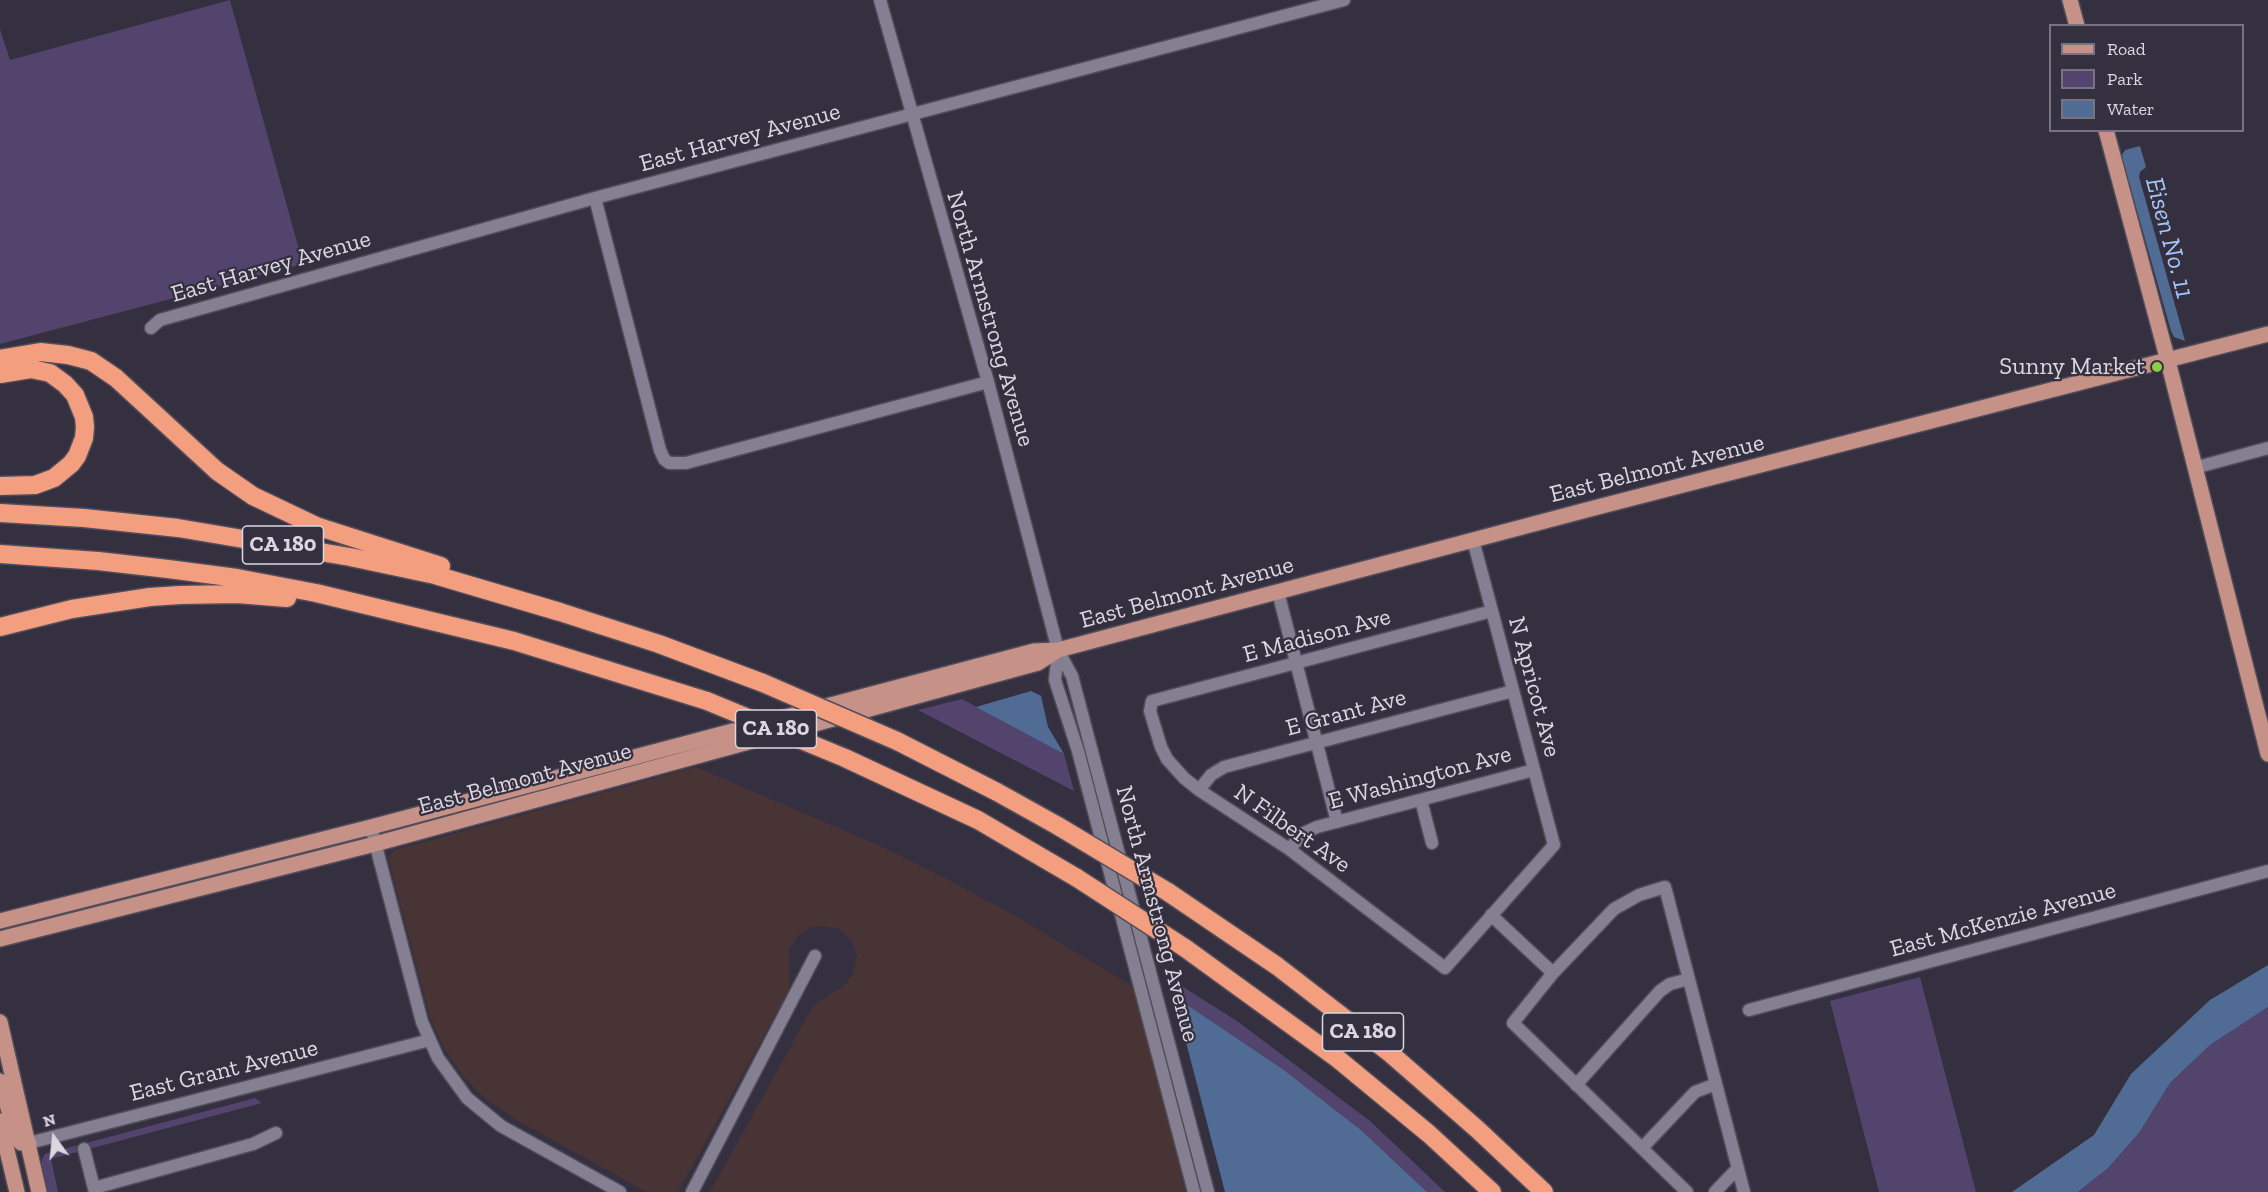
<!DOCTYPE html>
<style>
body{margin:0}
#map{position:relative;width:2268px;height:1192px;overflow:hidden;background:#353040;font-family:"Zilla Slab",serif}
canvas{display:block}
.legend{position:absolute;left:2049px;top:24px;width:195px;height:108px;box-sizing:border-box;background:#353040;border:2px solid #777380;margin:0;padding:8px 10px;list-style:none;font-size:18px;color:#dad7e1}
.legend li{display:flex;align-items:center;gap:12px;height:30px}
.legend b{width:30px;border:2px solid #777380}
.north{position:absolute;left:24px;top:1108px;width:60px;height:60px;-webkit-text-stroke:4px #353040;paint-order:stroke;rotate:345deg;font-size:16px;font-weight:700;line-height:24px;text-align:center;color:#dad7e1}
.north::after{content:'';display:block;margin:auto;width:21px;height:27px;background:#dad7e1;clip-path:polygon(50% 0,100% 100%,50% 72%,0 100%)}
</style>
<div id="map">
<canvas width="2268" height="1192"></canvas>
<ul class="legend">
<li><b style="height:8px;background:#c69287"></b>Road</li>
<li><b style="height:16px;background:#52446c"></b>Park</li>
<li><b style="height:16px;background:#516c94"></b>Water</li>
</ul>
<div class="north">N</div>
</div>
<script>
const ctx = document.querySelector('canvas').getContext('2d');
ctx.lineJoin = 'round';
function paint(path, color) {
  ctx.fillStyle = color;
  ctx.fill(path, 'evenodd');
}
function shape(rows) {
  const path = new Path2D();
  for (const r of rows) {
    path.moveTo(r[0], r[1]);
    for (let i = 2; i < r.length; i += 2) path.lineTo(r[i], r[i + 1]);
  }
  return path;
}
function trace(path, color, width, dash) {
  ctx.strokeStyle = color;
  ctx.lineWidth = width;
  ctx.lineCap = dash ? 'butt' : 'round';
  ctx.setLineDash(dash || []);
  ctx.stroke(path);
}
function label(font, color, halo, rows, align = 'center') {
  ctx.font = font + ' "Zilla Slab",serif';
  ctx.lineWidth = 4.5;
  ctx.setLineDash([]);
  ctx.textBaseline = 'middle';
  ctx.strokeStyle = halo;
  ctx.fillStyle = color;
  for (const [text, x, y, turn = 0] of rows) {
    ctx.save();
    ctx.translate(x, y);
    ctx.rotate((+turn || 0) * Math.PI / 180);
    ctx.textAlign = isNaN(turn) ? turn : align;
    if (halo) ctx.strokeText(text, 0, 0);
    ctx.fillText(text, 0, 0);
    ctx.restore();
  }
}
const industrial = shape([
 [696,767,885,848,947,879,1019,918,1134,987,1188,1192,710,1192,813,1006,845,985,853,974,857,955,853,943,840,929,823,926,812,927,800,934,793,943,789,950,789,987,787,994,678,1192,647,1192,517,1120,486,1099,464,1077,444,1048,430,1017,388,857,395,850]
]);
const green = shape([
 [230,0,303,264,0,344,0,29,10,60],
 [962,699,1064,754,1074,791,918,710],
 [1920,977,1976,1192,1879,1192,1830,1001],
 [1169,978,1237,1021,1370,1121,1445,1192,1427,1192,1361,1130,1330,1106,1284,1070,1174,996],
 [2268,1007,2268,1192,2078,1192,2108,1168,2139,1133,2170,1083,2210,1045],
 [255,1098,262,1103,51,1159,58,1192,48,1192,42,1166,42,1159,45,1154]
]);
const water = shape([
 [2140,146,2146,167,2140,172,2139,177,2185,341,2174,337,2171,331,2123,161,2122,155,2125,150],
 [1031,691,1041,696,1048,727,1064,754,976,707],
 [2268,965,2268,1007,2210,1045,2170,1083,2139,1133,2108,1168,2078,1192,2012,1192,2094,1135,2131,1074,2210,1000],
 [1174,996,1284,1070,1330,1106,1361,1130,1427,1192,1225,1192]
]);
const minor = shape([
 [880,0,988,382,1058,650,1072,676,1208,1192],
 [595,198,660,450,664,459,669,463,686,463,988,382],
 [151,328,160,320,595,198,1344,0],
 [2194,468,2268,448],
 [1473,540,1492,611,1554,845,1445,968,1289,849,1199,790,1184,778,1167,759,1161,747,1150,711,1152,701,1492,611],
 [1278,592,1337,822],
 [1058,650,1055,680,1078,751,1194,1192],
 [1199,790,1211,775,1224,767,1513,691],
 [1421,800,1432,843],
 [371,827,422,1022,438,1058,467,1098,501,1126,620,1192],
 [1289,849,1304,833,1317,827,1534,770],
 [1491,915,1553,973],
 [1749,1010,2268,871],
 [1576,1085,1660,991,1670,984,1689,979],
 [29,1143,430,1040],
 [1642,1148,1695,1092,1716,1084],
 [84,1149,95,1192],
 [94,1188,253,1144,276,1133],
 [692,1192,815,956],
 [1687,1192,1513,1023,1553,973,1614,909,1639,895,1665,887,1744,1192],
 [1715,1192,1738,1168]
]);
const major = shape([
 [2070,0,2077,26],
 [2106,130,2168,361,2268,754],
 [0,921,371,827,1034,651,1058,650,1594,508,2268,334],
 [0,939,375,844,1038,663,1058,650],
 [0,1022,39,1192],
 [0,1081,17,1138,21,1143,29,1143],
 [0,1121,17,1192]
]);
const highway = shape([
 [0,359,40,352,68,355,91,361,116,378,217,471,253,496,316,526,441,566],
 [0,374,31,369,50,373,65,384,75,395,84,417,85,427,84,438,77,456,71,464,54,478,35,485,0,486],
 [0,513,84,518,178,528,350,557,435,575,560,612,659,644,763,683],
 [0,554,98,561,168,569,237,578,316,593,514,641,707,701],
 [0,627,72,609,150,597,180,595,237,594,287,598],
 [897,741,997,792,1058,826],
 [845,758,978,820,1077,878],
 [1168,892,1277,966,1391,1054,1477,1129,1544,1192],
 [1185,948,1338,1059,1429,1134,1492,1192]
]);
const highwayBridge = shape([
 [763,683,897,741],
 [707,701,845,758],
 [1058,826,1168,892],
 [1077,878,1185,948]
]);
const markers = [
 [2157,367,6,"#89ce48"]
];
const shields = [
 [283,545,81],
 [776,729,81],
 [1363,1032,81]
];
const shieldNames = [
 ["CA 180",283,545],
 ["CA 180",776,729],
 ["CA 180",1363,1032]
];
const streetNames = [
 ["East Harvey Avenue",740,138,-15],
 ["East Harvey Avenue",271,267,-16],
 ["North Armstrong Avenue",990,319,74],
 ["East Belmont Avenue",1657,469,-14],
 ["East Belmont Avenue",1187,593,-15],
 ["E Madison Ave",1317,636,-15],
 ["N Apricot Ave",1534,687,75],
 ["E Grant Ave",1346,713,-15],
 ["E Washington Ave",1420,778,-15],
 ["East Belmont Avenue",525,779,-15],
 ["N Filbert Ave",1292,829,35],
 ["North Armstrong Avenue",1157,914,75],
 ["East McKenzie Avenue",2003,920,-15],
 ["East Grant Avenue",224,1071,-14]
];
const poiNames = [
 ["Sunny Market",2145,367]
];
const waterNames = [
 ["Eisen No. 11",2169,238,75]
];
paint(industrial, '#493435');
paint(green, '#52446c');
paint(water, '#516c94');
trace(minor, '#524d5a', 15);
trace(major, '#524d5a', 18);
trace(highway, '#524d5a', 21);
trace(minor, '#857f92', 12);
trace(major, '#c69287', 15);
trace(highway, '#f29e7f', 18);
trace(highwayBridge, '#524d5a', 21, []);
trace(highwayBridge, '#f29e7f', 18);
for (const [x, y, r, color] of markers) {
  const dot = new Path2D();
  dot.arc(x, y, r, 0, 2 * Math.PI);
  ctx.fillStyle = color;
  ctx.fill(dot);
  trace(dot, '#353040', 2);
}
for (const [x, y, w] of shields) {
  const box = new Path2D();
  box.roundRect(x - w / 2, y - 19, w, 38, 4.5);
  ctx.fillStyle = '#353040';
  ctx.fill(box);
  trace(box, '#dad7e1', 1.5);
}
label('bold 22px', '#dad7e1', null, shieldNames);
label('24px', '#dad7e1', '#353040', streetNames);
label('24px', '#dad7e1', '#353040', poiNames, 'right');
label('italic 26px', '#a4c6f9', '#353040', waterNames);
</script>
